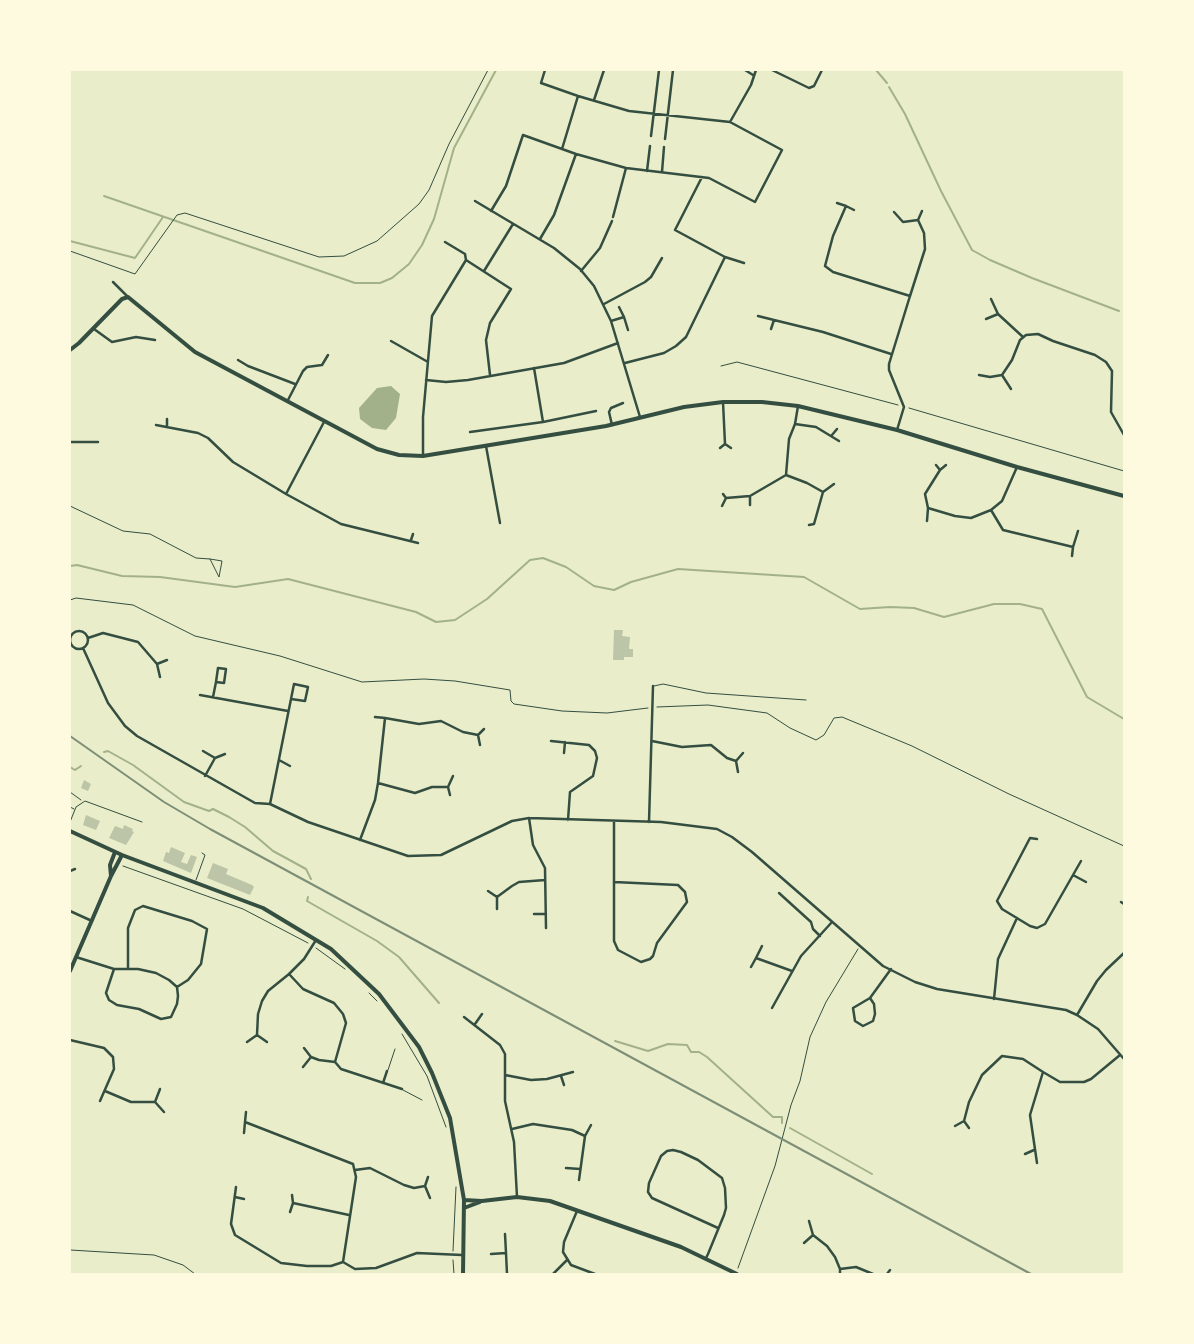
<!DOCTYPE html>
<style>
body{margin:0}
#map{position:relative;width:1194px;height:1344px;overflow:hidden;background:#e9edc9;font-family:Ubuntu,sans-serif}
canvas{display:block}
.frame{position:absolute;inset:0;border:71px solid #fefae0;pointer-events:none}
</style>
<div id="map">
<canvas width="1194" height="1344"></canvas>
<div class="frame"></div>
</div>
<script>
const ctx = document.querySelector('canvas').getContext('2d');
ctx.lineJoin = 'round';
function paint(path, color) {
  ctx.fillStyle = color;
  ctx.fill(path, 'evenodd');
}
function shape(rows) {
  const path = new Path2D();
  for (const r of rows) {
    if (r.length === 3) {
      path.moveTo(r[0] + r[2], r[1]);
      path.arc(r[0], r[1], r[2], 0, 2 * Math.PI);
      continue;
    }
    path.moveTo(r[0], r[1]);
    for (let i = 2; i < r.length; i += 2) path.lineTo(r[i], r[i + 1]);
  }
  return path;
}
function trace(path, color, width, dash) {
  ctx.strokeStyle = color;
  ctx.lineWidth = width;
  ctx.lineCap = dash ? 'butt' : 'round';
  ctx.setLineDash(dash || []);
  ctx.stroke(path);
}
const water = shape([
 [391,386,400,394,396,418,386,430,372,428,360,419,359,408,377,388]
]);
const stream = shape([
 [876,70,887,83],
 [889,87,905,114,941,191,972,250,990,260,1032,278,1119,311],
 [104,196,355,283,380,283,392,278,409,264,422,245,434,219,454,148,496,70],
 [70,241,135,258,163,217],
 [70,566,77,565,122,576,160,577,235,587,288,579,416,612,436,622,455,620,487,599,530,560,543,558,566,567,594,586,614,590,631,582,678,569,804,577,860,609,890,607,914,608,944,617,994,604,1020,604,1042,609,1087,697,1124,719],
 [104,752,108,751,133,765,184,802,209,811,213,809,229,817,245,827,273,851,306,869,311,879],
 [70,767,75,770,81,766],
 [308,897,307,901,377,941,399,957,439,1003],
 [615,1041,648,1051,668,1044,687,1045,691,1052,699,1052,707,1057,773,1117,782,1117,782,1123],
 [790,1128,872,1174]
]);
const building = shape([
 [614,630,623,630,622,636,630,637,629,649,633,649,633,657,624,657,624,660,613,660],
 [84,780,91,784,88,791,81,788],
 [86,815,100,821,96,830,83,825],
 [124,825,133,829,132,831,134,832,126,845,109,838,115,826,123,829],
 [171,847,185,853,181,862,187,864,191,855,197,857,191,873,163,861,166,852,169,853],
 [213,863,228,869,226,874,252,885,254,887,250,895,207,878]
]);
const path = shape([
 [70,251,135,274,177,215,185,213,319,257,344,256,377,241,419,204,429,190,449,144,488,70],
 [721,366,737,362,898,405],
 [909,408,1124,471],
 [70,506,123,531,150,534,196,558,210,559,222,561,219,577,210,559],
 [70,600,76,598,133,605,195,636,280,656,362,682,424,679,455,681,510,690,511,701,514,704,562,711,607,713,648,708],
 [657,707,708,705,767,713,790,728,816,740,824,735,834,718,842,717,912,746,1009,794,1124,846],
 [123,866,243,909,308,943],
 [316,948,345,969],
 [369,993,377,1001],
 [70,1009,70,1011],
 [402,1034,427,1076,446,1127],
 [70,1250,154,1255,183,1265,195,1274],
 [453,1251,456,1187],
 [453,1260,454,1274],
 [738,1268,775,1166,791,1105,800,1081,810,1037,826,1002,858,949]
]);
const service = shape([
 [654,686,663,684,706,693,806,700],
 [70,792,81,800],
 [70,807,74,809],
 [70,822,76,807,85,801,142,822],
 [196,880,205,855,202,853],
 [388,1070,395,1049],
 [403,1090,422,1100]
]);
const minor = shape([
 [745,70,753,75],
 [772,70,809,88,814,86,822,70],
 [594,100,604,70],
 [730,122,751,85,756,70],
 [651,136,659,70],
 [665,139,673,70],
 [562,149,578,96],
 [647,171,650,146],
 [662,172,664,147],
 [475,201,554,248,580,269,594,286,611,321,640,417],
 [837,203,846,206],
 [854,210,846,206,833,236,825,266,833,272,910,296,889,364,889,370,904,407,897,430],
 [491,211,506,186,523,135,576,154,626,168,709,178,755,202,782,150,730,122,629,111,578,96,541,83,545,70],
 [894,212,903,222,918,220,924,233,925,249,910,296],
 [613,217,626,168],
 [918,220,922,211],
 [540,239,554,215,576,154],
 [725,257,744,263],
 [466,260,511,289,490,323,486,340,490,375],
 [484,271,513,224],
 [581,271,600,248,612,221],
 [113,282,128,297],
 [991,299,998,314],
 [604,304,645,282,651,277,662,258],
 [758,316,774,320],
 [624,317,628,330],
 [986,319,998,314,1023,337],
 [611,321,624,317,619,307],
 [94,329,112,342,136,337,155,340],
 [771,329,774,320,823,332,891,354],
 [391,341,428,362],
 [238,360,248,366,295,384],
 [625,363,664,353,676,346,686,337,725,257,675,230,702,177],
 [979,375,990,377,1002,375],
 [426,380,446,382,468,380,564,363,618,343],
 [1011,389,1002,375,1012,360,1020,340,1026,335,1038,334,1053,341,1095,355,1106,362,1112,371,1111,412,1124,435],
 [288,400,303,371,307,367,322,365,328,355],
 [798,406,795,424,816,427,839,441],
 [167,419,167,427],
 [324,422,286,494,341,524,418,543],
 [543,422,596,411],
 [156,425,198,433,208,438,233,462,286,494],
 [612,425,609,412,611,408,623,403],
 [470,432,543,422,534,368],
 [832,435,837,429],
 [70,442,98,442],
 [725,444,731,448],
 [486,446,500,523],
 [720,448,725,444,723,402],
 [423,456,423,417,432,316,466,260,465,254,445,242],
 [936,465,940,470],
 [1017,467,1002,501,991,510,1003,530,1073,547,1078,531],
 [786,475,789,439,795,424],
 [723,494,726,498],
 [750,496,750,505],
 [722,506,726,498,750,496,786,475,807,483,823,492,834,484],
 [928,508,925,494,940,470,946,465],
 [927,521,928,508,955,516,971,518,991,510],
 [809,525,814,524,823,492],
 [411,540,413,534],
 [1072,556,1073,547],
 [79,640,9],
 [88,638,103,633,138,642,157,664,160,677],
 [83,648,108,703,125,726,137,736,255,803,270,804,308,822,408,856,441,855,512,821,529,818,661,822,717,829,732,837,752,852,883,966,915,982,937,989,1066,1010,1077,1015,1098,1029,1124,1059],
 [157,664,167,660],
 [200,695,288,711],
 [213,697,216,682,218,668,226,669,224,683,216,682],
 [375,717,385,718],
 [478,735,480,745],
 [551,741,589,745,595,751,597,758,593,776,570,792,568,820],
 [652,741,682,747,711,745,727,758,736,761,743,753],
 [203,751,215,758,205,776],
 [564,753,565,742],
 [215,758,225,754],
 [279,760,290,766],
 [736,761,738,772],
 [378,783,415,793,432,787,448,787,453,776],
 [448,787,450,795],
 [270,804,294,684,308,687,305,701,291,699],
 [529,818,533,845,545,868,546,928],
 [614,822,614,882,678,885,685,892,687,902,657,943,653,956,650,959,641,962,618,950,614,941,614,882],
 [649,822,653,686],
 [1037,839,1030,838,997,901,1002,909,1030,926,1037,928,1045,924,1081,861],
 [360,840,375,800,378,783,385,718,419,724,441,721,463,732,478,735,484,729],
 [70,871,75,869],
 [1073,875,1086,882],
 [488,891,497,897],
 [779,893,811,922,813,929,820,936],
 [1121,902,1124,904],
 [497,909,497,897,512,886,519,882,545,880],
 [70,911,92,921],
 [534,914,546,914],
 [316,940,304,959,289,974,303,989,334,1003,343,1014,346,1023,335,1062,341,1069,402,1089],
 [762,946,756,958,792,971],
 [76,957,114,969,138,969,156,973,169,980,177,987,178,996,177,1004,171,1017,161,1019,139,1009,117,1005,109,1000,106,993,114,969],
 [751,967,756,958],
 [128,968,128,928,135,910,143,906,192,921,207,929,201,964,188,980,177,987],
 [870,998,853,1008,855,1021,863,1026,873,1021,875,1014,874,1004,870,998,891,969],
 [994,999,998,959,1017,918],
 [772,1008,801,956,832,922],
 [1077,1015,1097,981,1106,970,1124,953],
 [464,1017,500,1045,505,1054,505,1101,514,1142,517,1197],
 [475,1024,482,1014],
 [70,1040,104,1048,113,1057,114,1069,100,1101],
 [247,1042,257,1035],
 [267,1042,257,1035,258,1014,262,1001,268,991,289,974],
 [304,1048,311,1057,319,1060,335,1062],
 [303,1067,311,1057],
 [505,1075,531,1080,547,1079,573,1072],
 [561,1076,564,1085],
 [383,1083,387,1071],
 [105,1091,131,1102,155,1102,164,1112],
 [155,1102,160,1089],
 [964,1121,969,1102,982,1075,1002,1056,1023,1059,1043,1072],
 [964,1121,969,1128],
 [245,1122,246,1112],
 [955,1126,964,1121],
 [512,1129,533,1124,572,1130,585,1136,591,1125],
 [244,1133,245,1122,353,1164,356,1177,343,1262,355,1269,376,1268,417,1253,462,1255],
 [1025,1154,1034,1150],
 [1037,1163,1030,1115,1043,1072,1060,1082,1084,1082,1091,1079,1120,1055],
 [566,1168,580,1169],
 [355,1170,370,1168,404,1185,414,1188,425,1186,430,1198],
 [579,1180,585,1136],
 [425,1186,428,1177],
 [236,1187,231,1224,235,1235,281,1263,307,1266,331,1266,343,1262],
 [292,1195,293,1203],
 [235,1197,244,1199],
 [577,1211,564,1242,563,1252,571,1265,595,1274],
 [290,1212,293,1203,349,1215],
 [809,1221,813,1235],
 [505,1234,506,1253],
 [804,1243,813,1235,827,1246,835,1257,840,1269,840,1274],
 [491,1254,506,1253,507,1274],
 [706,1258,708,1254,724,1215,726,1208,725,1188,722,1178,698,1160,681,1152,673,1150,667,1151,661,1156,649,1183,648,1192,652,1198,718,1228],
 [840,1269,856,1267,873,1274],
 [553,1274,567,1260],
 [887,1274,890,1270]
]);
const tertiary = shape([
 [70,350,79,343,122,299,128,297,195,352,377,449,399,455,423,456,606,426,684,407,723,402,762,402,798,406,897,430,1017,467,1124,496],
 [70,831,122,855,263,908,331,949,379,994,419,1047,432,1073,450,1118,464,1200,463,1274],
 [111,876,110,865,115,852],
 [70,971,111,876,122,855],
 [464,1200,482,1201,517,1197,550,1201,681,1247,737,1274],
 [464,1208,480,1202]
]);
const rail = shape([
 [70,736,164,802,210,829,1031,1274]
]);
paint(water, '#a3b18a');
trace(stream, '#a3b18a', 2);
paint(building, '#bcc5a7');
trace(path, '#344e41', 1);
trace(service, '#344e41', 1);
trace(minor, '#344e41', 2.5);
trace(tertiary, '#344e41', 4);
trace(rail, '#7c8e77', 2);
</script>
